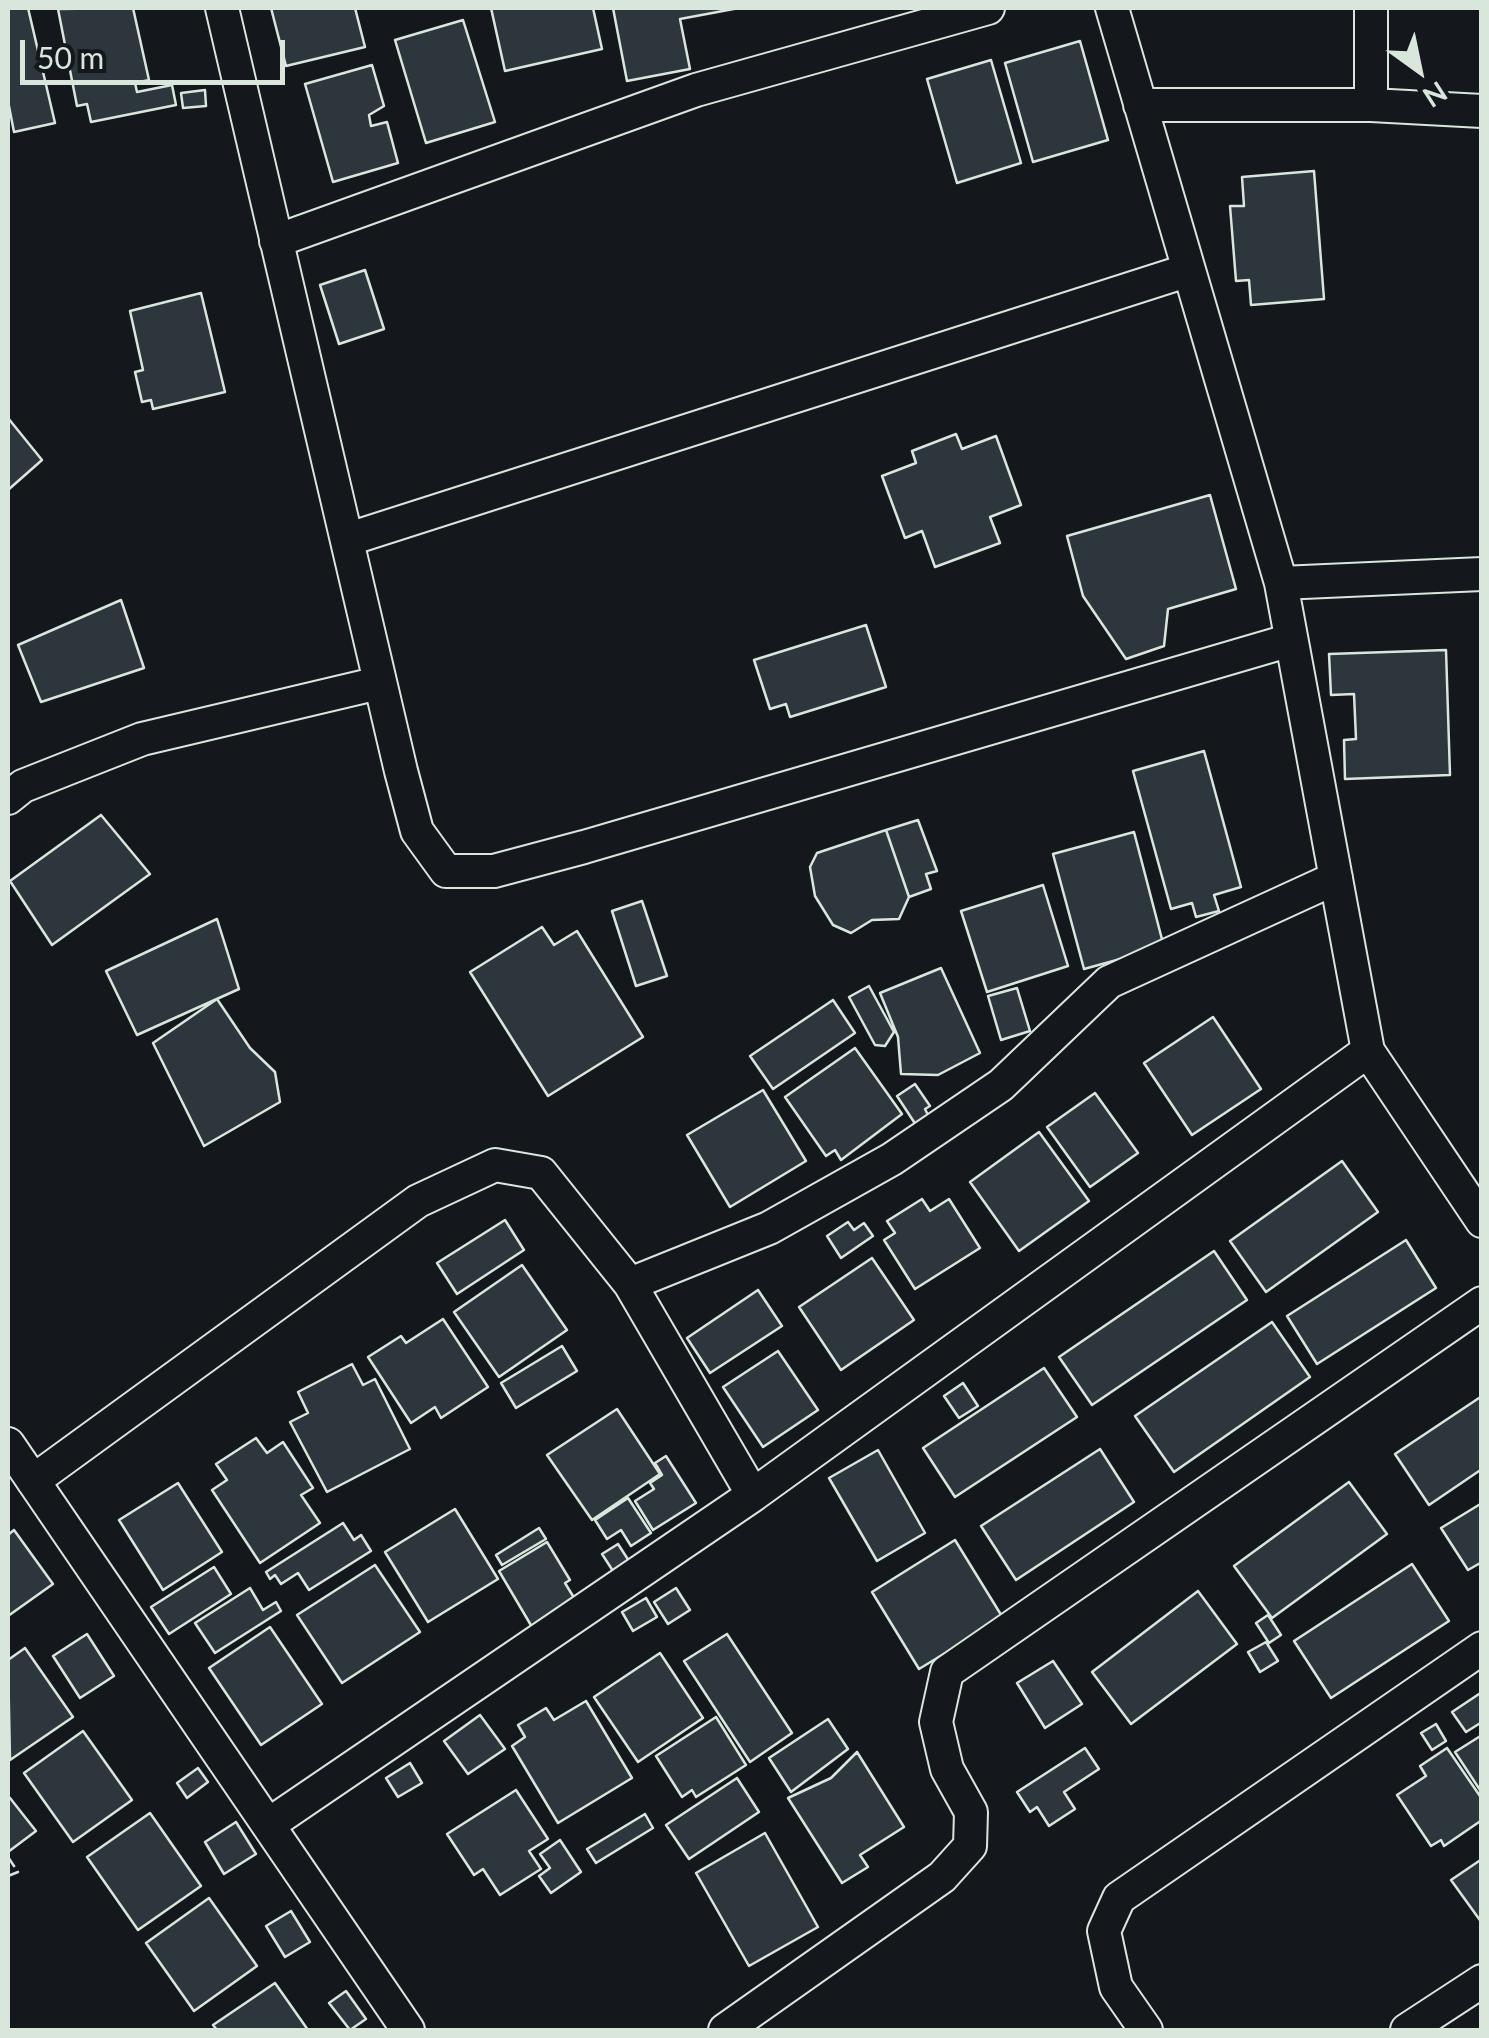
<!DOCTYPE html>
<style>
body{margin:0}
#map{position:relative;width:1489px;height:2038px;overflow:hidden;background:#14181c;font-family:Lato,sans-serif}
canvas{display:block}
.frame{position:absolute;inset:0;border:10px solid #d8e6dc;pointer-events:none}
.north{position:absolute;left:1369px;top:20px;width:100px;height:100px;-webkit-text-stroke:8px #14181c;paint-order:stroke;rotate:147deg;font-size:28px;font-weight:700;line-height:40px;text-align:center;color:#d8e6dc}
.north::after{content:'';display:block;margin:auto;width:35px;height:45px;background:#d8e6dc;clip-path:polygon(50% 0,100% 100%,50% 72%,0 100%)}
.scale{position:absolute;left:20px;top:40px;width:265px;height:45px;box-sizing:border-box;border:5px solid #d8e6dc;border-top:0;padding-left:12px;font-size:30px;line-height:35px;white-space:nowrap;color:#d8e6dc;-webkit-text-stroke:8px #14181c;paint-order:stroke}
</style>
<div id="map">
<canvas width="1489" height="2038"></canvas>
<div class="frame"></div>
<div class="north">N</div>
<div class="scale">50 m</div>
</div>
<script>
const ctx = document.querySelector('canvas').getContext('2d');
ctx.lineJoin = 'round';
function paint(path, color) {
  ctx.fillStyle = color;
  ctx.fill(path, 'evenodd');
}
function shape(rows) {
  const path = new Path2D();
  for (const r of rows) {
    path.moveTo(r[0], r[1]);
    for (let i = 2; i < r.length; i += 2) path.lineTo(r[i], r[i + 1]);
  }
  return path;
}
function trace(path, color, width, dash) {
  ctx.strokeStyle = color;
  ctx.lineWidth = width;
  ctx.lineCap = dash ? 'butt' : 'round';
  ctx.setLineDash(dash || []);
  ctx.stroke(path);
}
const building = shape([
 [8,8,28,8,55,123,14,132,8,101,8,8],
 [133,8,149,80,135,83,137,92,172,85,176,105,91,122,87,104,77,106,58,9,133,8],
 [271,8,355,8,365,47,286,66,271,8],
 [491,8,593,8,602,49,505,71,491,8],
 [613,8,739,8,680,19,690,69,627,81,613,8],
 [463,20,495,122,426,143,395,40,463,20],
 [1080,41,1108,140,1033,162,1005,63,1080,41],
 [991,60,1021,163,957,183,927,79,991,60],
 [372,65,384,106,369,115,371,126,387,122,398,163,333,182,305,84,372,65],
 [205,90,206,106,183,108,181,93,205,90],
 [1314,171,1324,299,1251,305,1249,280,1236,281,1230,206,1244,206,1242,177,1314,171],
 [365,270,384,329,339,344,320,285,365,270],
 [201,293,225,392,153,409,151,400,142,402,135,372,143,370,130,311,201,293],
 [8,418,42,460,8,490,8,418],
 [956,434,962,449,996,436,1021,505,990,517,1000,543,935,567,922,531,905,538,882,476,916,463,912,451,956,434],
 [1210,495,1236,589,1168,609,1164,646,1126,659,1083,596,1067,536,1210,495],
 [121,600,144,668,41,702,18,645,121,600],
 [866,625,886,687,790,717,786,704,770,709,754,660,866,625],
 [1446,650,1450,775,1345,779,1344,740,1356,739,1354,694,1331,695,1329,654,1446,650],
 [1204,751,1241,887,1214,895,1219,911,1196,917,1192,903,1171,909,1133,771,1204,751],
 [101,815,150,874,52,945,10,881,101,815],
 [918,820,937,871,926,874,931,889,909,897,886,830,918,820],
 [886,830,909,897,899,919,872,920,851,933,833,925,815,896,810,867,817,853,886,830],
 [1134,832,1164,947,1084,969,1053,854,1134,832],
 [1043,885,1068,966,987,992,961,911,1043,885],
 [642,901,667,976,636,986,612,911,642,901],
 [217,919,239,989,137,1035,106,971,217,919],
 [542,927,554,945,577,931,643,1037,548,1096,470,972,542,927],
 [941,968,980,1053,938,1075,901,1074,898,1037,880,993,941,968],
 [869,986,894,1032,885,1046,875,1045,849,997,869,986],
 [1017,988,1030,1031,1001,1040,988,996,1017,988],
 [217,999,250,1048,275,1072,280,1102,204,1146,153,1043,217,999],
 [833,1000,855,1033,773,1089,750,1056,833,1000],
 [1213,1017,1261,1089,1192,1135,1144,1063,1213,1017],
 [855,1048,902,1114,841,1160,835,1150,826,1156,785,1097,855,1048],
 [915,1084,930,1106,925,1109,929,1117,916,1125,897,1096,915,1084],
 [763,1090,806,1161,730,1207,687,1135,763,1090],
 [1095,1093,1138,1153,1090,1187,1047,1127,1095,1093],
 [1039,1132,1089,1201,1019,1251,970,1182,1039,1132],
 [1342,1161,1378,1212,1266,1292,1230,1241,1342,1161],
 [922,1199,930,1211,949,1199,980,1248,915,1289,884,1240,895,1233,887,1221,922,1199],
 [505,1220,524,1250,457,1294,437,1263,505,1220],
 [848,1222,854,1230,864,1223,873,1236,841,1258,827,1236,848,1222],
 [1406,1240,1436,1288,1317,1364,1287,1316,1406,1240],
 [1214,1251,1247,1300,1092,1405,1059,1357,1214,1251],
 [872,1258,914,1320,841,1370,799,1307,872,1258],
 [522,1265,567,1330,499,1377,454,1312,522,1265],
 [758,1290,782,1326,710,1373,687,1338,758,1290],
 [443,1319,488,1387,441,1418,435,1407,411,1423,368,1357,401,1336,406,1343,443,1319],
 [1272,1322,1310,1377,1174,1472,1135,1416,1272,1322],
 [562,1346,577,1371,516,1408,501,1383,562,1346],
 [778,1351,818,1410,763,1447,723,1387,778,1351],
 [352,1364,363,1385,375,1379,410,1449,327,1492,290,1422,308,1413,298,1392,352,1364],
 [1044,1368,1077,1417,955,1497,923,1448,1044,1368],
 [963,1383,978,1406,959,1418,944,1396,963,1383],
 [1482,1396,1482,1469,1429,1505,1395,1454,1482,1396],
 [617,1409,660,1474,592,1520,547,1455,617,1409],
 [256,1438,267,1453,283,1442,313,1488,301,1495,320,1523,260,1563,212,1490,227,1480,216,1464,256,1438],
 [1100,1449,1134,1502,1016,1580,981,1526,1100,1449],
 [878,1450,925,1533,877,1561,829,1478,878,1450],
 [666,1456,696,1503,653,1530,635,1501,654,1489,650,1483,662,1475,655,1463,666,1456],
 [1349,1482,1387,1534,1272,1618,1234,1566,1349,1482],
 [178,1483,222,1552,163,1590,119,1520,178,1483],
 [628,1498,651,1533,631,1546,621,1530,607,1539,595,1520,628,1498],
 [1482,1503,1482,1562,1468,1570,1441,1528,1482,1503],
 [455,1509,498,1579,428,1622,385,1552,455,1509],
 [343,1523,354,1540,361,1535,371,1551,309,1590,298,1573,281,1584,275,1575,270,1579,266,1572,343,1523],
 [539,1528,546,1539,502,1565,496,1555,539,1528],
 [14,1530,53,1584,8,1616,8,1535,14,1530],
 [955,1540,1003,1618,919,1669,872,1592,955,1540],
 [547,1542,570,1580,565,1583,576,1601,532,1627,499,1571,547,1542],
 [618,1544,629,1561,613,1571,602,1554,618,1544],
 [1412,1564,1449,1621,1331,1698,1294,1641,1412,1564],
 [375,1565,420,1632,342,1683,297,1615,375,1565],
 [214,1567,231,1594,169,1634,151,1607,214,1567],
 [250,1588,263,1610,276,1602,281,1611,215,1653,195,1623,250,1588],
 [676,1588,690,1610,668,1624,654,1602,676,1588],
 [1198,1591,1237,1644,1131,1724,1092,1672,1198,1591],
 [646,1598,657,1617,633,1631,622,1612,646,1598],
 [1268,1615,1281,1635,1269,1643,1256,1623,1268,1615],
 [270,1627,322,1704,261,1745,209,1668,270,1627],
 [87,1634,114,1676,80,1698,53,1656,87,1634],
 [727,1634,792,1733,750,1762,684,1661,727,1634],
 [1266,1642,1278,1661,1260,1672,1248,1652,1266,1642],
 [25,1648,73,1717,10,1760,8,1660,25,1648],
 [660,1653,703,1718,638,1762,594,1697,660,1653],
 [1053,1661,1082,1704,1045,1728,1017,1683,1053,1661],
 [1482,1692,1482,1722,1466,1732,1452,1712,1482,1692],
 [586,1701,632,1778,558,1823,512,1746,525,1737,518,1725,546,1708,554,1720,586,1701],
 [480,1715,505,1749,468,1774,444,1741,480,1715],
 [716,1717,746,1765,696,1797,692,1790,682,1797,656,1756,716,1717],
 [828,1719,848,1749,791,1792,769,1758,828,1719],
 [1436,1724,1446,1741,1432,1750,1421,1733,1436,1724],
 [83,1731,132,1800,73,1842,24,1773,83,1731],
 [1482,1735,1482,1793,1455,1752,1482,1735],
 [1085,1748,1099,1769,1064,1792,1075,1809,1049,1826,1037,1807,1030,1812,1017,1792,1085,1748],
 [1447,1748,1482,1799,1482,1820,1444,1846,1441,1840,1431,1846,1397,1795,1426,1776,1420,1766,1447,1748],
 [857,1752,904,1827,860,1855,868,1867,842,1883,788,1798,831,1778,857,1752],
 [410,1763,422,1783,398,1797,386,1778,410,1763],
 [198,1768,208,1782,187,1798,177,1783,198,1768],
 [737,1778,759,1812,689,1859,666,1825,737,1778],
 [516,1790,548,1839,529,1851,541,1869,500,1895,483,1869,474,1875,447,1834,516,1790],
 [10,1798,36,1831,8,1852,8,1799,10,1798],
 [150,1813,201,1886,138,1930,87,1857,150,1813],
 [645,1814,653,1828,596,1863,587,1849,645,1814],
 [236,1822,256,1854,224,1874,205,1842,236,1822],
 [765,1833,818,1927,749,1966,696,1873,765,1833],
 [560,1840,581,1872,551,1893,539,1876,550,1868,540,1854,560,1840],
 [1482,1859,1482,1923,1451,1880,1482,1859],
 [209,1898,257,1966,194,2011,146,1943,209,1898],
 [291,1911,310,1942,285,1957,266,1926,291,1911],
 [275,1983,308,2030,217,2030,213,2025,275,1983],
 [346,1991,366,2019,350,2030,329,2003,346,1991]
]);
const minor = shape([
 [222,8,401,771,417,831,446,871,494,871,584,847,1291,640],
 [1112,8,1281,583,1368,1051,1482,1221],
 [1140,105,1371,105,1371,8],
 [1371,105,1482,111],
 [276,241,696,90,988,8],
 [349,539,1189,270],
 [1281,583,1482,574],
 [8,798,23,786,142,739,379,683],
 [630,1284,769,1228,892,1159,1001,1085,1109,982,1336,878],
 [8,1444,408,2030],
 [33,1481,418,1201,495,1165,541,1173,630,1284,753,1495],
 [268,1825,753,1495,1368,1051],
 [725,2030,942,1877,970,1846,971,1812,947,1769,936,1722,947,1672,1482,1303],
 [1146,2030,1116,1987,1104,1931,1119,1898,1482,1648],
 [1407,2030,1482,1981]
]);
const fence = shape([
 [8,1857,18,1872,8,1876]
]);
paint(building, '#2c363c');
trace(building, '#d8e6dc', 2.5);
trace(minor, '#d8e6dc', 36);
trace(minor, '#14181c', 32);
trace(fence, '#d8e6dc', 2.5, [12, 5]);
</script>
